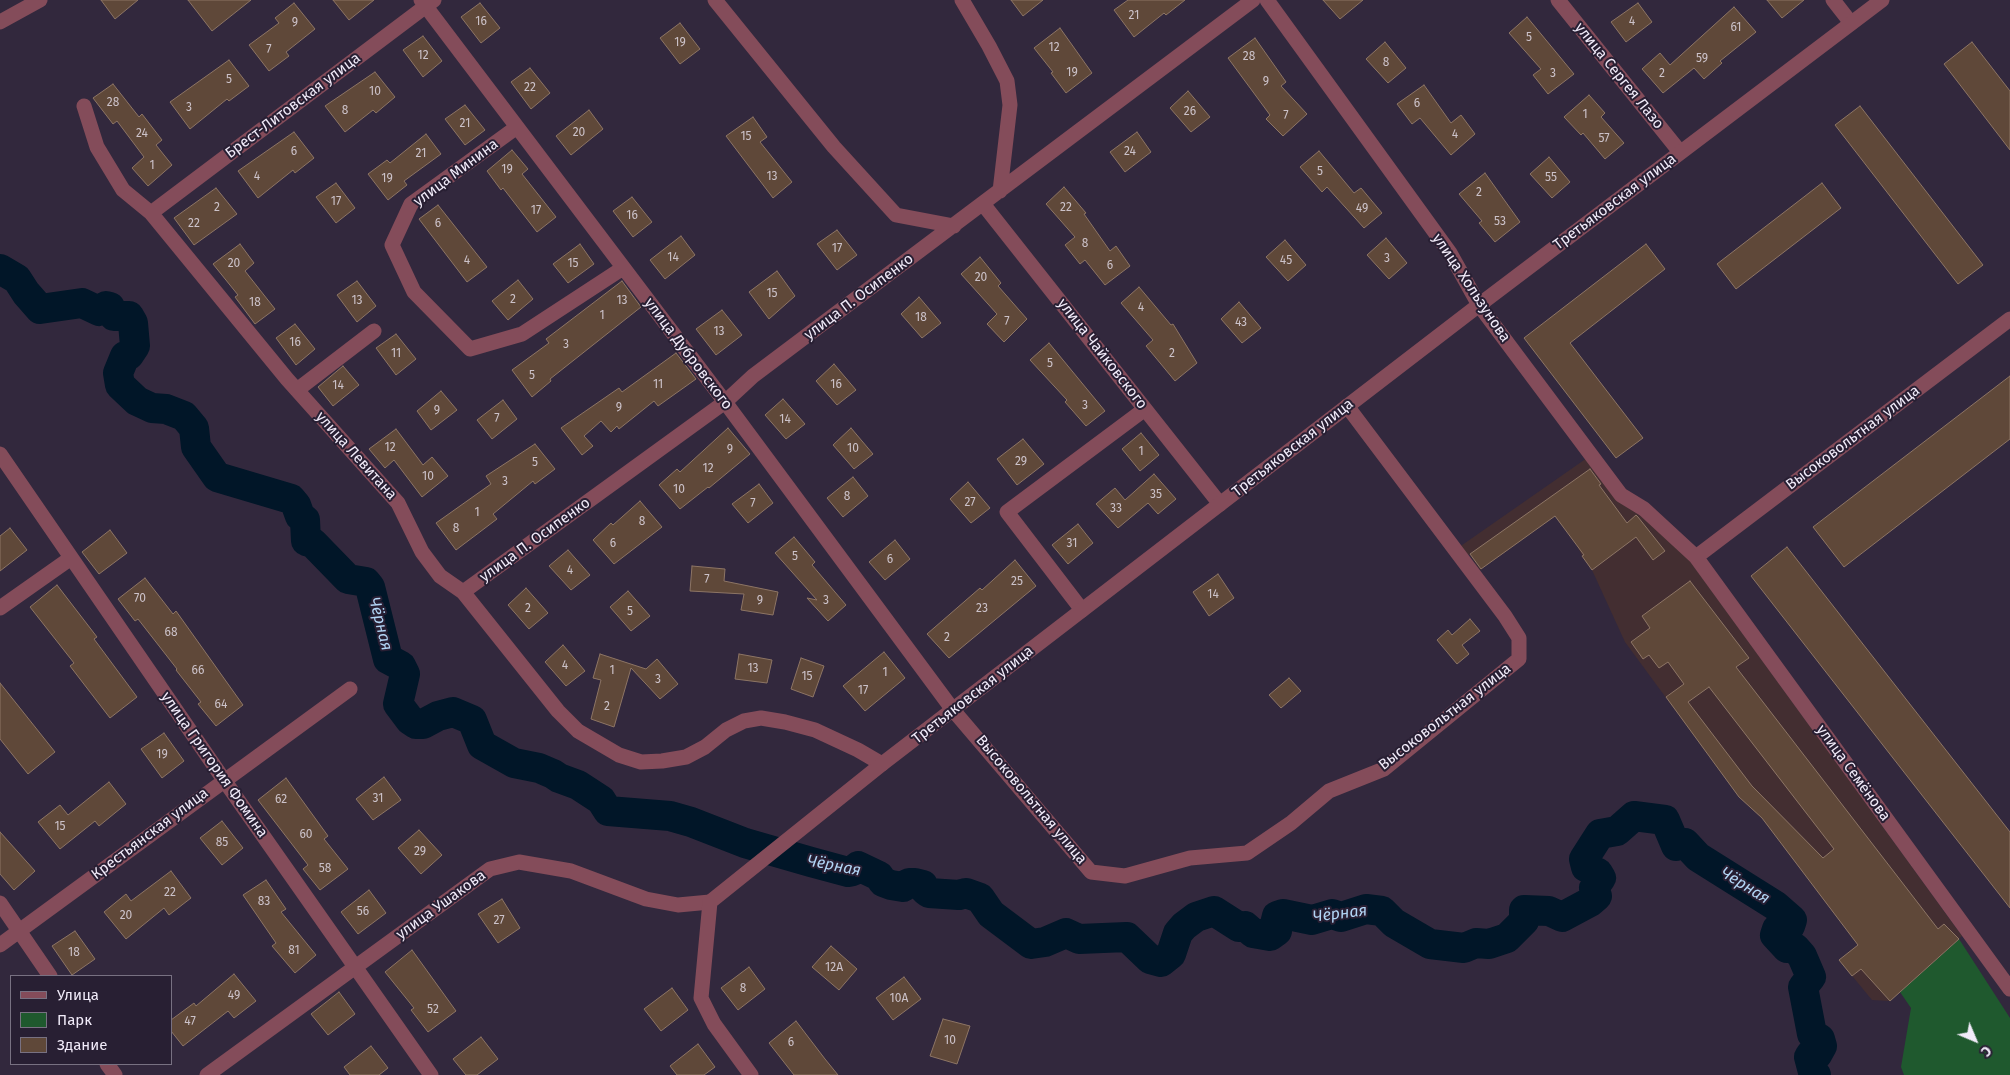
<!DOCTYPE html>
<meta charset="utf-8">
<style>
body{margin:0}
#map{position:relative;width:2010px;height:1075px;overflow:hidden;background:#32283d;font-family:"Fira Sans",sans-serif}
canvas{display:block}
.legend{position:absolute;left:10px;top:975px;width:162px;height:90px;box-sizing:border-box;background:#281f33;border:1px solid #787182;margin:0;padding:6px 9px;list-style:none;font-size:15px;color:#f1ebf9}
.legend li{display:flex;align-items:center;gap:10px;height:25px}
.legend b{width:25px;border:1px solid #787182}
.north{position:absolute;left:1950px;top:1015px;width:50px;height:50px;-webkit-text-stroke:4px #281f33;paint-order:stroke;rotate:135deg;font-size:14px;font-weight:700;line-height:20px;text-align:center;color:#f1ebf9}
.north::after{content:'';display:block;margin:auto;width:18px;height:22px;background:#f1ebf9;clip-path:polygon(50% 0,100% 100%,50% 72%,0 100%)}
</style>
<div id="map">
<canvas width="2010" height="1075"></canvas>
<ul class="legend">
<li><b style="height:6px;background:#844c5a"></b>Улица</li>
<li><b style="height:14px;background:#1f592e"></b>Парк</li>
<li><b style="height:14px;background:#5f4839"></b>Здание</li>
</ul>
<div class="north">С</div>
</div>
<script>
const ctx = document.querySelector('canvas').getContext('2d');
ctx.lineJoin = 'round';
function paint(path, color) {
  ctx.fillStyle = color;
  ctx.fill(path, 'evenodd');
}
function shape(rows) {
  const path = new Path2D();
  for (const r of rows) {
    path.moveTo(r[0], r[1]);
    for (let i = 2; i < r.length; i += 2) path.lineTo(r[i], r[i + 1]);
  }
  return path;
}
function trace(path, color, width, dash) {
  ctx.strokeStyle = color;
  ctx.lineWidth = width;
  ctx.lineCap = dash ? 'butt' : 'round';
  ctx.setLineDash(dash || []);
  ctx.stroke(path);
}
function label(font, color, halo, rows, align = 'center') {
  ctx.font = font + ' "Fira Sans",sans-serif';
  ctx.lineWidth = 4;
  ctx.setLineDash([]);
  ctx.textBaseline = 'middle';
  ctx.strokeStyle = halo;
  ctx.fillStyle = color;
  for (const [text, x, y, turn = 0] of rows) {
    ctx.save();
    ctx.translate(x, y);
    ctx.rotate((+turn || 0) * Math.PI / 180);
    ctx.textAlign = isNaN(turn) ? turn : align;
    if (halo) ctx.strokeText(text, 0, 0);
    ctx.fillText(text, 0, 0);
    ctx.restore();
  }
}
const industrial = shape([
 [1587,458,1690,561,1962,936,1890,1001,1872,1000,1839,960,1858,945,1762,818,1739,797,1625,642,1592,570,1582,556,1561,512,1480,570,1470,555,1455,550]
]);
const green = shape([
 [1959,939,2010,1018,2010,1075,1904,1075,1901,1067,1911,1008,1900,992]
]);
const river = shape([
 [0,269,17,279,26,293,40,309,82,303,99,311,106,306,110,307,114,316,129,316,133,323,135,346,129,355,125,356,118,373,120,385,137,401,152,408,166,409,184,416,194,428,196,447,217,477,291,499,296,505,300,516,305,520,306,541,313,543,348,579,366,582,370,587,388,659,401,666,405,674,398,704,410,720,416,724,423,724,438,716,453,712,472,720,482,745,514,763,539,768,553,774,559,778,578,785,601,800,608,811,670,816,691,822,745,843,811,862,848,872,853,871,858,866,879,876,883,882,891,885,903,887,909,883,915,883,923,885,925,890,929,893,959,895,966,893,980,898,991,914,1031,944,1045,942,1066,933,1079,939,1127,937,1150,959,1161,962,1171,954,1178,933,1184,926,1196,917,1214,911,1239,927,1245,926,1253,933,1270,936,1277,931,1274,928,1277,916,1283,914,1312,920,1332,914,1341,917,1366,909,1382,911,1394,923,1430,944,1464,948,1476,943,1489,944,1507,938,1524,921,1524,910,1549,911,1562,917,1590,902,1597,896,1594,888,1601,878,1598,873,1586,867,1584,859,1600,834,1617,831,1634,816,1665,820,1676,846,1680,843,1685,843,1698,857,1776,906,1792,920,1790,926,1777,929,1775,935,1787,948,1795,948,1802,956,1811,977,1803,987,1812,1034,1820,1039,1822,1046,1817,1055,1811,1054,1809,1057,1813,1072,1816,1075]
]);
const building = shape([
 [101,0,138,0,115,19,101,0],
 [188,0,251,0,212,31,188,0],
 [333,0,374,0,349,20,333,0],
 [1011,0,1043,0,1023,16,1011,0],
 [1128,0,1185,0,1166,15,1164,13,1134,37,1114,10,1128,0],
 [1323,0,1363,0,1340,19,1323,0],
 [1767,0,1804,0,1782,18,1767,0],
 [294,3,315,29,286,52,289,56,269,71,249,45,279,23,275,18,294,3],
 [480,3,500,28,481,43,461,17,480,3],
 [1638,3,1652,22,1626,42,1611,22,1638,3],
 [1734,7,1756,32,1720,61,1722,63,1704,79,1694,68,1663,93,1642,69,1660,53,1670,65,1734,7],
 [1527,17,1574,74,1548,94,1533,75,1541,69,1509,33,1527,17],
 [680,23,700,49,680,64,660,38,680,23],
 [1060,28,1092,73,1066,93,1051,73,1053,72,1034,48,1060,28],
 [423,36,442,61,423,77,403,50,423,36],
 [1255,38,1286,82,1281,86,1307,114,1283,136,1266,119,1270,115,1228,58,1255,38],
 [1385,42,1406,68,1388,83,1366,59,1385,42],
 [1972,42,2010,91,2010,150,1944,64,1972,42],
 [229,60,249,86,229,101,227,99,190,129,170,102,229,60],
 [530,68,550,93,531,109,511,82,530,68],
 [375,72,395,97,376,113,373,110,345,132,325,106,375,72],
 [113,84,139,117,142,114,162,140,156,145,172,165,148,186,132,168,144,157,117,121,113,124,93,98,113,84],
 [1424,85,1451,123,1461,115,1475,134,1451,155,1420,118,1412,124,1397,104,1424,85],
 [1188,91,1210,117,1191,132,1170,108,1188,91],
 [1589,95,1605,113,1601,117,1624,143,1605,159,1583,133,1581,135,1564,117,1589,95],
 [465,105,485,130,465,145,445,119,465,105],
 [1860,106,1983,265,1958,284,1835,125,1860,106],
 [589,110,603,129,571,155,556,136,589,110],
 [753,117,767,137,760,142,792,182,773,198,726,136,753,117],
 [294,132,314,158,295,173,293,170,258,198,238,171,294,132],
 [1137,132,1151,152,1125,172,1110,152,1137,132],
 [426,134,441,154,404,181,407,185,388,200,368,174,387,160,390,163,426,134],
 [512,150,528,169,522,174,556,217,537,232,503,188,501,190,487,171,512,150],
 [1319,151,1354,193,1361,188,1382,213,1364,228,1327,187,1322,192,1300,167,1319,151],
 [1549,157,1570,182,1552,198,1530,174,1549,157],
 [1485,173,1520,222,1495,242,1479,223,1482,221,1459,194,1485,173],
 [336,183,355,208,336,223,316,197,336,183],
 [1822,183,1841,208,1736,289,1717,264,1822,183],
 [1064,187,1086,213,1084,214,1110,251,1116,246,1130,266,1105,285,1085,260,1080,264,1065,245,1075,237,1046,204,1064,187],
 [216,188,237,214,194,245,174,218,216,188],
 [632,197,652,222,633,237,613,211,632,197],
 [438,205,487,267,467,282,419,219,438,205],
 [837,230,857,255,837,270,817,244,837,230],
 [681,236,695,255,665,279,650,260,681,236],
 [1386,238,1407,263,1389,279,1367,255,1386,238],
 [1285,240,1306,265,1288,281,1266,257,1285,240],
 [240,244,254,263,245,271,275,309,255,324,235,297,238,295,213,264,240,244],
 [580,244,594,264,568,283,553,264,580,244],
 [1646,244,1665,269,1570,343,1643,438,1616,458,1524,338,1646,244],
 [980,257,1001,283,998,286,1027,319,1004,342,987,324,997,314,961,274,980,257],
 [777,271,795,296,769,319,749,292,777,271],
 [518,280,533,299,508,320,492,301,518,280],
 [357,281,376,306,357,322,337,295,357,281],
 [622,281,641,307,550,379,551,381,532,397,512,370,549,343,546,339,622,281],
 [1139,287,1171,325,1173,324,1197,363,1175,381,1146,346,1153,340,1121,303,1139,287],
 [919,297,941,323,922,338,901,314,919,297],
 [1239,302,1261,328,1242,343,1221,319,1239,302],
 [722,310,742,335,716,355,696,329,722,310],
 [295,324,315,349,296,365,276,338,295,324],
 [396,334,416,359,396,375,376,348,396,334],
 [1049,343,1105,411,1086,426,1065,402,1067,400,1030,360,1049,343],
 [676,353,696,379,658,406,654,401,619,429,617,426,611,432,601,421,584,436,593,446,582,455,561,428,619,388,622,392,676,353],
 [834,364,856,390,837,405,816,381,834,364],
 [343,366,359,385,333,406,318,387,343,366],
 [2010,376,2010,439,1844,567,1813,527,2010,376],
 [441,391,457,410,431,430,417,411,441,391],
 [783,399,805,424,786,439,765,415,783,399],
 [503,400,517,419,492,439,477,420,503,400],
 [728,428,750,454,709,488,708,487,680,509,659,485,677,469,680,472,728,428],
 [851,428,873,454,854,469,833,445,851,428],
 [396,429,423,465,432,457,448,476,422,497,394,460,385,468,369,449,396,429],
 [1141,433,1159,455,1140,471,1122,449,1141,433],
 [1023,439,1044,464,1017,485,997,459,1023,439],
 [535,444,555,469,535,484,533,481,493,514,497,519,456,550,436,523,491,484,486,476,535,444],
 [1590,469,1601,484,1599,485,1627,523,1636,515,1638,517,1665,551,1653,560,1636,537,1592,570,1582,556,1584,555,1555,516,1481,569,1470,554,1590,469],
 [1154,474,1176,499,1158,514,1148,503,1118,528,1096,504,1115,488,1125,500,1154,474],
 [853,477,868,496,843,517,827,498,853,477],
 [968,482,990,508,971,523,950,499,968,482],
 [759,484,773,503,748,523,732,504,759,484],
 [640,501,662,527,614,564,593,540,611,523,613,525,640,501],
 [1078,524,1093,543,1068,564,1052,545,1078,524],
 [10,528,27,550,0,571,0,536,10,528],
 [110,530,127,553,99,574,82,552,110,530],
 [794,537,815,562,812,565,846,605,828,621,807,598,817,600,775,553,794,537],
 [895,540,910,559,885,580,869,562,895,540],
 [1787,547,2010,832,2010,908,1751,576,1787,547],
 [568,550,590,575,571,590,549,566,568,550],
 [1015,560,1036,586,949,658,927,634,980,588,982,590,1015,560],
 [692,566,725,569,724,581,778,592,773,615,741,610,744,594,690,591,692,566],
 [1218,574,1234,598,1209,616,1193,592,1218,574],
 [145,578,173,614,176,611,243,705,216,726,198,704,201,702,176,670,177,669,138,619,135,621,118,599,145,578],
 [1690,581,1749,658,1736,667,1938,929,1944,924,1959,939,1890,1001,1861,969,1852,976,1839,960,1858,945,1762,818,1739,797,1666,697,1684,684,1668,662,1659,668,1649,655,1643,659,1631,642,1650,628,1642,616,1690,581],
 [1709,687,1834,849,1823,858,1752,786,1688,702,1709,687],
 [57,585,97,637,94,639,137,697,110,718,70,666,74,663,30,607,57,585],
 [526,588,548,613,529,629,508,605,526,588],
 [628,591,650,616,631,631,610,607,628,591],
 [1470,619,1480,631,1462,645,1469,654,1457,664,1437,640,1448,630,1452,635,1470,619],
 [563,645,585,671,566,686,545,662,563,645],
 [884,652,905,678,865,711,843,686,884,652],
 [600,654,646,669,657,659,678,684,660,699,631,668,614,727,591,719,601,680,593,678,600,654],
 [739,654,772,660,767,683,735,679,739,654],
 [801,658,824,666,813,697,791,689,801,658],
 [1289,678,1301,691,1281,708,1269,695,1289,678],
 [0,683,55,752,28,774,0,739,0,683],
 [164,733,184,761,162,778,141,749,164,733],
 [384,777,401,800,373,820,356,799,384,777],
 [286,778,328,836,324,839,348,869,320,890,303,869,308,865,258,800,286,778],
 [109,782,126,804,99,826,95,821,60,849,38,822,60,805,68,815,109,782],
 [222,821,243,848,222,865,200,838,222,821],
 [419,830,442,855,421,874,398,848,419,830],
 [0,832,35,871,14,890,0,874,0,832],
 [171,871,191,898,169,915,164,908,126,939,104,912,126,894,131,901,171,871],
 [266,880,286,909,281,912,316,955,295,973,272,946,276,943,243,895,266,880],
 [369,890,386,913,358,934,341,912,369,890],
 [502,899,520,928,498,943,478,914,502,899],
 [75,931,95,959,72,975,52,946,75,931],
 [831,946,857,969,839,990,812,967,831,946],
 [412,950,456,1011,428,1032,411,1010,414,1008,385,972,412,950],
 [749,967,765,989,738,1010,721,988,749,967],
 [234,974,256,1001,234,1018,228,1011,183,1046,171,1031,171,1020,194,1003,196,1006,234,974],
 [904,977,921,999,893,1020,876,998,904,977],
 [672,988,688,1010,661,1031,644,1009,672,988],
 [339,992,355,1014,328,1035,311,1014,339,992],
 [943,1019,970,1026,957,1064,930,1056,943,1019],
 [796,1021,825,1059,838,1075,794,1075,769,1043,796,1021],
 [481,1037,498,1059,477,1075,466,1075,453,1059,481,1037],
 [698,1044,715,1067,704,1075,677,1075,670,1066,698,1044],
 [371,1046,388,1068,379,1075,350,1075,344,1067,371,1046]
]);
const minor = shape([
 [421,0,725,402,953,710,1091,872,1125,876,1190,858,1247,853,1291,823,1329,791,1384,769,1519,659,1519,638,1505,616,1347,406],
 [715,0,834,147,896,215,954,226],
 [962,0,989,46,1007,81,1010,105,1000,191],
 [1267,0,1450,253,1479,305,1621,495,1644,509,1696,557,2010,989],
 [1558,0,1680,152],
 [1833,0,1851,23],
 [0,22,40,0],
 [84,106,97,147,123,190,151,213,287,379,398,503,422,552,440,576,463,592,558,711,578,731,619,755,641,762,662,761,686,757,705,747,726,730,744,721,761,718,785,722,815,730,858,750,882,764],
 [517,127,411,204,392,245,414,292,470,349,522,334,623,268],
 [983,204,1220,504],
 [151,213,434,0],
 [297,390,374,331],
 [0,454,224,780,431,1075],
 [1696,557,2010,319],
 [463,592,725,402,753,376,1253,0],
 [0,608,71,558],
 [1082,610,1007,512,1145,409],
 [0,903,50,976],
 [0,945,350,689],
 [107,1064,115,1075],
 [207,1075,490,869,519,862,571,871,646,899,678,905,710,902]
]);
const tertiary = shape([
 [751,1075,714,1024,701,998,710,902,882,764,1220,504,1479,305,1882,0]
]);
const numberNames = [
 ["21",1134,16],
 ["16",481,22],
 ["4",1632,22],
 ["9",295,23],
 ["61",1736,28],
 ["5",1529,38],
 ["19",680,43],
 ["12",1054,48],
 ["7",269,50],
 ["12",423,56],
 ["28",1249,57],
 ["59",1702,59],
 ["8",1386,63],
 ["19",1072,73],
 ["3",1553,74],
 ["2",1662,74],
 ["5",229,80],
 ["9",1266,82],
 ["22",530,88],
 ["10",375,92],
 ["28",113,103],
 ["6",1417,104],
 ["3",189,108],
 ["8",345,111],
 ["26",1190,112],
 ["1",1585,115],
 ["7",1286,116],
 ["21",465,124],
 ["20",579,133],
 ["24",142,134],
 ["4",1455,135],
 ["15",746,137],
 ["57",1604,139],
 ["6",294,152],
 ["24",1130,152],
 ["21",421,154],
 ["1",152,166],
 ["19",507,170],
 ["5",1320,172],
 ["4",257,177],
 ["13",772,177],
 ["55",1551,178],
 ["19",387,179],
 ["2",1479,193],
 ["17",336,202],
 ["2",217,208],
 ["22",1066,208],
 ["49",1362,209],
 ["17",536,211],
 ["16",632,216],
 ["53",1500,222],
 ["22",194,224],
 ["6",438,224],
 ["8",1085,244],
 ["17",837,249],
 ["14",673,258],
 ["3",1387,259],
 ["4",467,261],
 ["45",1286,261],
 ["20",234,264],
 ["15",573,264],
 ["6",1110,266],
 ["20",981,278],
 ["15",772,294],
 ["2",513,300],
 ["13",357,301],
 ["13",622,301],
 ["18",255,303],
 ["4",1141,308],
 ["1",602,316],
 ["18",921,318],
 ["7",1007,322],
 ["43",1241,323],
 ["13",719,332],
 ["16",295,343],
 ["3",566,345],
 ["11",396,354],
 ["2",1172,354],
 ["5",1050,364],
 ["5",532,376],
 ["11",658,385],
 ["16",836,385],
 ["14",338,386],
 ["3",1085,406],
 ["9",619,408],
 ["9",437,411],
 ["7",497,419],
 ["14",785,420],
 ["12",390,448],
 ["10",853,449],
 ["9",730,450],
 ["1",1141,452],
 ["29",1021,462],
 ["5",535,463],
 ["12",708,469],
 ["10",428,477],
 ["3",505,482],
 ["10",679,490],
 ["35",1156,495],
 ["8",847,497],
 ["27",970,503],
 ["7",753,504],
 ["33",1116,509],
 ["1",477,513],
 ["8",642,522],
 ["8",456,529],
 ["6",613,544],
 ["31",1072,544],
 ["5",795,557],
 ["6",890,560],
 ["4",570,571],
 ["7",707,580],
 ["25",1017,582],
 ["14",1213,595],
 ["70",140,599],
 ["9",760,601],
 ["3",826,601],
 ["2",528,609],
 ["23",982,609],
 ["5",630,612],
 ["68",171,633],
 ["2",947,638],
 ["4",565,666],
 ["13",753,669],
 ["66",198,671],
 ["1",612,671],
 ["1",885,673],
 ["15",807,677],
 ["3",658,680],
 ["17",863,691],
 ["64",221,705],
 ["2",607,707],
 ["19",162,755],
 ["31",378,799],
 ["62",281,800],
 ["15",60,827],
 ["60",306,835],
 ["85",222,843],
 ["29",420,852],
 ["58",325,869],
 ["22",170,893],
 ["83",264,902],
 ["56",363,912],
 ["20",126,916],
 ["27",499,921],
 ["81",294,951],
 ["18",74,953],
 ["12А",834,968],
 ["8",743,989],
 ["49",234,996],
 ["10А",899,999],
 ["52",433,1010],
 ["47",190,1022],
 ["10",950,1041],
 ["6",791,1043]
];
const streetNames = [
 ["улица Сергея Лазо",1619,76,51],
 ["Брест-Литовская улица",293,106,-37],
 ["улица Минина",456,173,-37],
 ["Третьяковская улица",1615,202,-37],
 ["улица Хользунова",1471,288,56],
 ["улица П. Осипенко",859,297,-37],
 ["улица Дубровского",688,354,53],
 ["улица Чайковского",1102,354,52],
 ["Высоковольтная улица",1853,438,-37],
 ["Третьяковская улица",1293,448,-38],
 ["улица Левитана",356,456,48],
 ["улица П. Осипенко",535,540,-36],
 ["Третьяковская улица",973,695,-38],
 ["Высоковольтная улица",1445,717,-38],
 ["улица Григория Фомина",214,765,55],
 ["улица Семёнова",1853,773,54],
 ["Высоковольтная улица",1031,800,50],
 ["Крестьянская улица",150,834,-37],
 ["улица Ушакова",441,905,-36]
];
const waterNames = [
 ["Чёрная",380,624,76],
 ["Чёрная",834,866,11],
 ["Чёрная",1745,886,32],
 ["Чёрная",1340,914,-7]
];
paint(industrial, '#432e31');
paint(green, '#1f592e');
trace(river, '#011628', 30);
paint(building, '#5f4839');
trace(building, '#8d7565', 1);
trace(minor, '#844c5a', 15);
trace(tertiary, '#844c5a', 15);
label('12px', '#ccc2c9', null, numberNames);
label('15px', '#f1ebf9', '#281f33', streetNames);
label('italic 16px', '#b2d5f5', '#281f33', waterNames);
</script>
